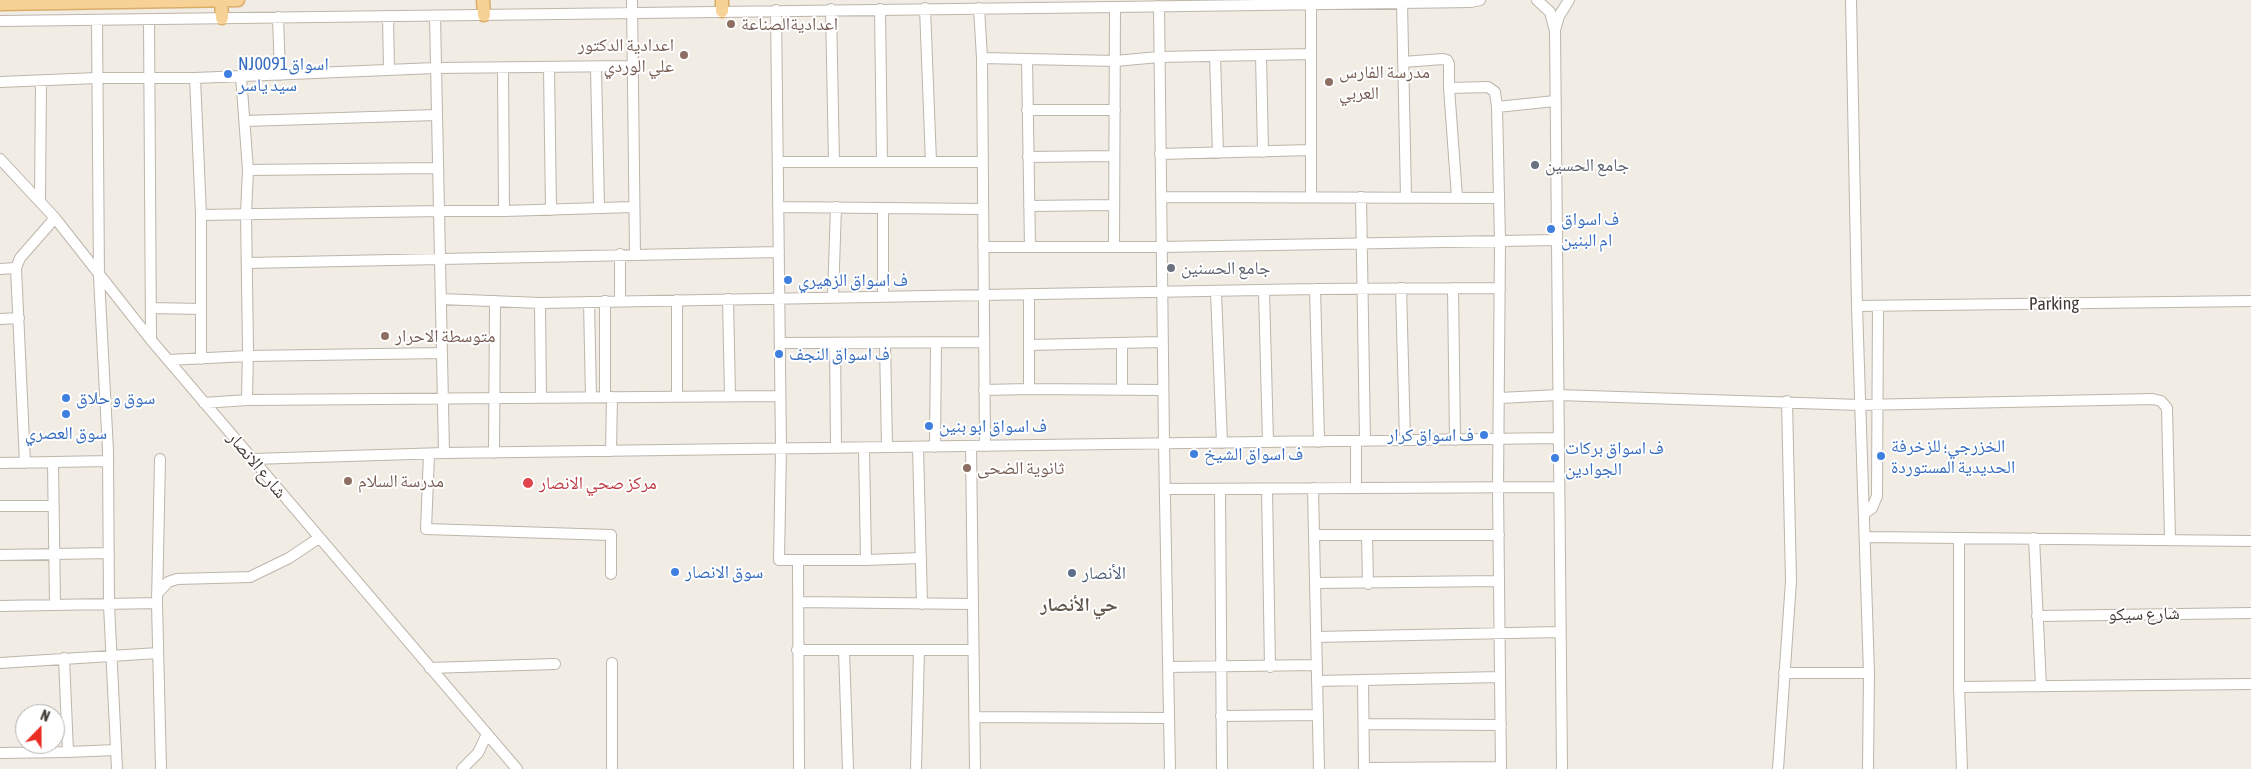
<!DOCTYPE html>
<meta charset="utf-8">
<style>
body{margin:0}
#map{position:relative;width:2251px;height:769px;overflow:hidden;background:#f1ece4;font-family:"Asap Condensed",sans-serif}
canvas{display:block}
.north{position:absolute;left:15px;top:704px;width:50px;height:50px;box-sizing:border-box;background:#fff;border:1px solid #b3b1ae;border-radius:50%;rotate:22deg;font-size:14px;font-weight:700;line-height:20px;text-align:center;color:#423c35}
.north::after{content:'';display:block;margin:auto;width:18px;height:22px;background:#ea2c22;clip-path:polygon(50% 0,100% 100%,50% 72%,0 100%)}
</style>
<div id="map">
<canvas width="2251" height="769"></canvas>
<div class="north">N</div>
</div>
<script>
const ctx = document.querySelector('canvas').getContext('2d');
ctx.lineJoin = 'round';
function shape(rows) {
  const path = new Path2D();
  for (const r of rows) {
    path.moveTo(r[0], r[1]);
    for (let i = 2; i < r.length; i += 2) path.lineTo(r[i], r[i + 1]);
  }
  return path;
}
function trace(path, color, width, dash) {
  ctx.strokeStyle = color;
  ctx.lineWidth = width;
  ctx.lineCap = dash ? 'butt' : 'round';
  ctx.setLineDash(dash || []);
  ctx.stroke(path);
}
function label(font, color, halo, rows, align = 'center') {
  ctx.font = font + ' "Asap Condensed","Noto Naskh Arabic",sans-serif';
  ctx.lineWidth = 4;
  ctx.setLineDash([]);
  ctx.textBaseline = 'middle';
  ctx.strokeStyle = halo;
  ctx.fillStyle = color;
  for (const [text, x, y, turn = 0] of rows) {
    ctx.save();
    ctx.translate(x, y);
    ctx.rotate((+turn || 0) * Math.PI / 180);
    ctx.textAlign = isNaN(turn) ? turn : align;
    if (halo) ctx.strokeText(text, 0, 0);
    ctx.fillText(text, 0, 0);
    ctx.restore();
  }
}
const minor = shape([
 [632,0,635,254],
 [1537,0,1550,12,1555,31,1562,769],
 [1851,0,1857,306,1869,673,1868,769],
 [1402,2,1406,197],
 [1311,3,1311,197],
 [1159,6,1164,444,1170,769],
 [925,8,931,162],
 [979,8,982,58,985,446],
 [831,9,834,162],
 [880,9,882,162],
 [776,10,781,449,779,560,866,560],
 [388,16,389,70],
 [435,16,444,453],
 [278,17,280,75],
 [97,20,99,277,108,451,109,605,117,769],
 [149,20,151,340],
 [0,21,1115,7,1471,2,1480,0],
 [1556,27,1559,16,1569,0],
 [1261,55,1263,152],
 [1215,56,1218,153],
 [982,58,1115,61,1159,57,1310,54],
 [1027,59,1030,247],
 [1403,62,1443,59,1447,60,1449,64,1449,88,1457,197],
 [503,68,504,211],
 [549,68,551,210],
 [596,68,599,207],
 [241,76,248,170,246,214,248,348,247,400],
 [195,78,201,215,201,359],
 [0,82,97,78,195,78,435,68,633,66],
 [1449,88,1488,87,1495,92,1497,107,1500,241,1498,488,1501,769],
 [1497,107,1555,101],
 [1027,110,1115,110],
 [245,121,436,115],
 [1160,154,1311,150],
 [1028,157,1114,156],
 [0,159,55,218,151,340,517,769],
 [778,162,983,162],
 [248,170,438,168],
 [1161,197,1499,198],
 [1361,197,1365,441],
 [40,201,41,81],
 [1029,206,1114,205],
 [778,207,983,209],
 [883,208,883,296],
 [201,215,438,211,504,211,633,207],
 [983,247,1161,247,1557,240],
 [1114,247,1115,7],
 [620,254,620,301],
 [247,263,779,252],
 [0,269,16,268],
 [1401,288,1405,440],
 [1453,288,1455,440],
 [1315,289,1319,442],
 [1264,291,1268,442],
 [1216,292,1222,443],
 [833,297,836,207],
 [441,299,540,303,1315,289,1500,288],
 [728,299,730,396],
 [589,302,591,397],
 [540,303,541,398],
 [1857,306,2251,301],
 [151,308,201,309],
 [0,319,19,318],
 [780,343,984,342],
 [835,343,836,448],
 [885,343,887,447],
 [1029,345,1162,342],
 [168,360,248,356,442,353],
 [1029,389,1163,390],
 [984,390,1029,389,1029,294],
 [1122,390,1122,343],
 [605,397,605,301],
 [677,397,677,300],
 [1500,398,1558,395,1860,405,2153,399,2161,401,2167,408,2170,539],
 [204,403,247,400,780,396],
 [1356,441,1356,488],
 [971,446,975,769],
 [918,447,922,604],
 [935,447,936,342],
 [864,448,866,560,921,558],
 [611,451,612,397],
 [494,453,495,301],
 [429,454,426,529,611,535,611,574],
 [160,459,157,603,161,769],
 [252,459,444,453,1558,438],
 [53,462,55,605],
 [0,463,108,461],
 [25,463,16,268,20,258,55,218],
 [1313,488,1319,769],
 [1165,489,1558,487],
 [1220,489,1222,769],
 [1267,489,1270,667],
 [0,506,53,506],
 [1864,514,1872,508,1877,496,1878,307],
 [1314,535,1499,535],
 [1367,535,1368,584],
 [1865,537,2251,541],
 [1959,538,1959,687,1962,769],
 [2034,538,2041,686],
 [0,555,109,553],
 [798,560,799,769],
 [1315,583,1499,581],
 [157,594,168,582,177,579,250,577,289,558,319,538],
 [799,602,973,604],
 [0,606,157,603],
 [2037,616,2251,613],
 [1316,637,1560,632],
 [797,650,973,650],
 [844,650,848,769],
 [0,663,158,653],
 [612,663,612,769],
 [1168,667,1317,665],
 [430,668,555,664],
 [1784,673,1869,673],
 [1363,680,1364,769],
 [1317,681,1500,677],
 [1959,687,2251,684],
 [1221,716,1318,715],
 [974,717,1169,718],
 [1364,724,1501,725],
 [68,752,116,750],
 [0,753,68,752,64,658],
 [1364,768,1501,767],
 [462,769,478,753,487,734],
 [916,769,919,650],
 [1778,769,1791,581,1787,401]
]);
const major = shape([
 [221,0,222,18],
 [483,0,484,15],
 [722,0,722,11],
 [0,4,238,0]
]);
const markers = [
 [731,24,5,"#8d6e63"],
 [684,55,5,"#8d6e63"],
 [228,74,5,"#3f7fe0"],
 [1329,82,5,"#8d6e63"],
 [1535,165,5,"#6b7280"],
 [1551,229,5,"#3f7fe0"],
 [1171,268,5,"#6b7280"],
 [788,280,5,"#3f7fe0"],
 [385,336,5,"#8d6e63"],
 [779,354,5,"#3f7fe0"],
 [66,398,5,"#3f7fe0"],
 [66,414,5,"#3f7fe0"],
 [929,426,5,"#3f7fe0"],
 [1484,435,5,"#3f7fe0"],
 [1194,454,5,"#3f7fe0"],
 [1881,456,5,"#3f7fe0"],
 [1555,458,5,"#3f7fe0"],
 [967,468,5,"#8d6e63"],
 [348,481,5,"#8d6e63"],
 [528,483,6,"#e0444e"],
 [675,572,5,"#3f7fe0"],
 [1072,573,5,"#5c6f8a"]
];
const educationNames = [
 ["اعداديةالصناعة",741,24],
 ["اعدادية الدكتور",674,45,"right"],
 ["علي الوردي",674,66,"right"],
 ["مدرسة الفارس",1339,72],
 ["العربي",1339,93],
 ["متوسطة الاحرار",395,336],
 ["ثانوية الضحى",977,468],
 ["مدرسة السلام",358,481]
];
const shopNames = [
 ["NJ0091اسواق",238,64],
 ["سيد ياسر",238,85],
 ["ف اسواق",1561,219],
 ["ام البنين",1561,240],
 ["ف اسواق الزهيري",798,280],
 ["ف اسواق النجف",789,354],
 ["سوق و حلاق",76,398],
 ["ف اسواق ابو بنين",939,426],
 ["سوق العصري",66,433,"center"],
 ["ف اسواق كرار",1474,435,"right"],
 ["الخزرجي؛ للزخرفة",1891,446],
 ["الحديدية المستوردة",1891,467],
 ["ف اسواق بركات",1565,448],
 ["الجوادين",1565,469],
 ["ف اسواق الشيخ",1204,454],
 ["سوق الانصار",685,572]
];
const worshipNames = [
 ["جامع الحسين",1545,165],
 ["جامع الحسنين",1181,268]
];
const streetNames = [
 ["Parking",2054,304,-1],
 ["شارع الانصار",257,465,50],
 ["شارع سيكو",2144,614,-1]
];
const healthNames = [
 ["مركز صحي الانصار",539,483]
];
const serviceNames = [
 ["الأنصار",1082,573]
];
const neighbourhoodNames = [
 ["حي الأنصار",1079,605]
];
trace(minor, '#beb5ab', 12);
trace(major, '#daad69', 15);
trace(minor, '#fff', 10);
trace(major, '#f7d297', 12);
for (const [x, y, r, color] of markers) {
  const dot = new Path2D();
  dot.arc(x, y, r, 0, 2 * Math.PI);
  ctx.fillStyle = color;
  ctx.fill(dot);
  trace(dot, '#fff', 2);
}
label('18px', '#785e54', '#fff', educationNames, 'left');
label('18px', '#366cbe', '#fff', shopNames, 'left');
label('18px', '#5b616d', '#fff', worshipNames, 'left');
label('18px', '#423c35', '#fff', streetNames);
label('18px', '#be3a42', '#fff', healthNames, 'left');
label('18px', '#4e5e75', '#fff', serviceNames, 'left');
label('bold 19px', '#64584d', '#fff', neighbourhoodNames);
</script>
